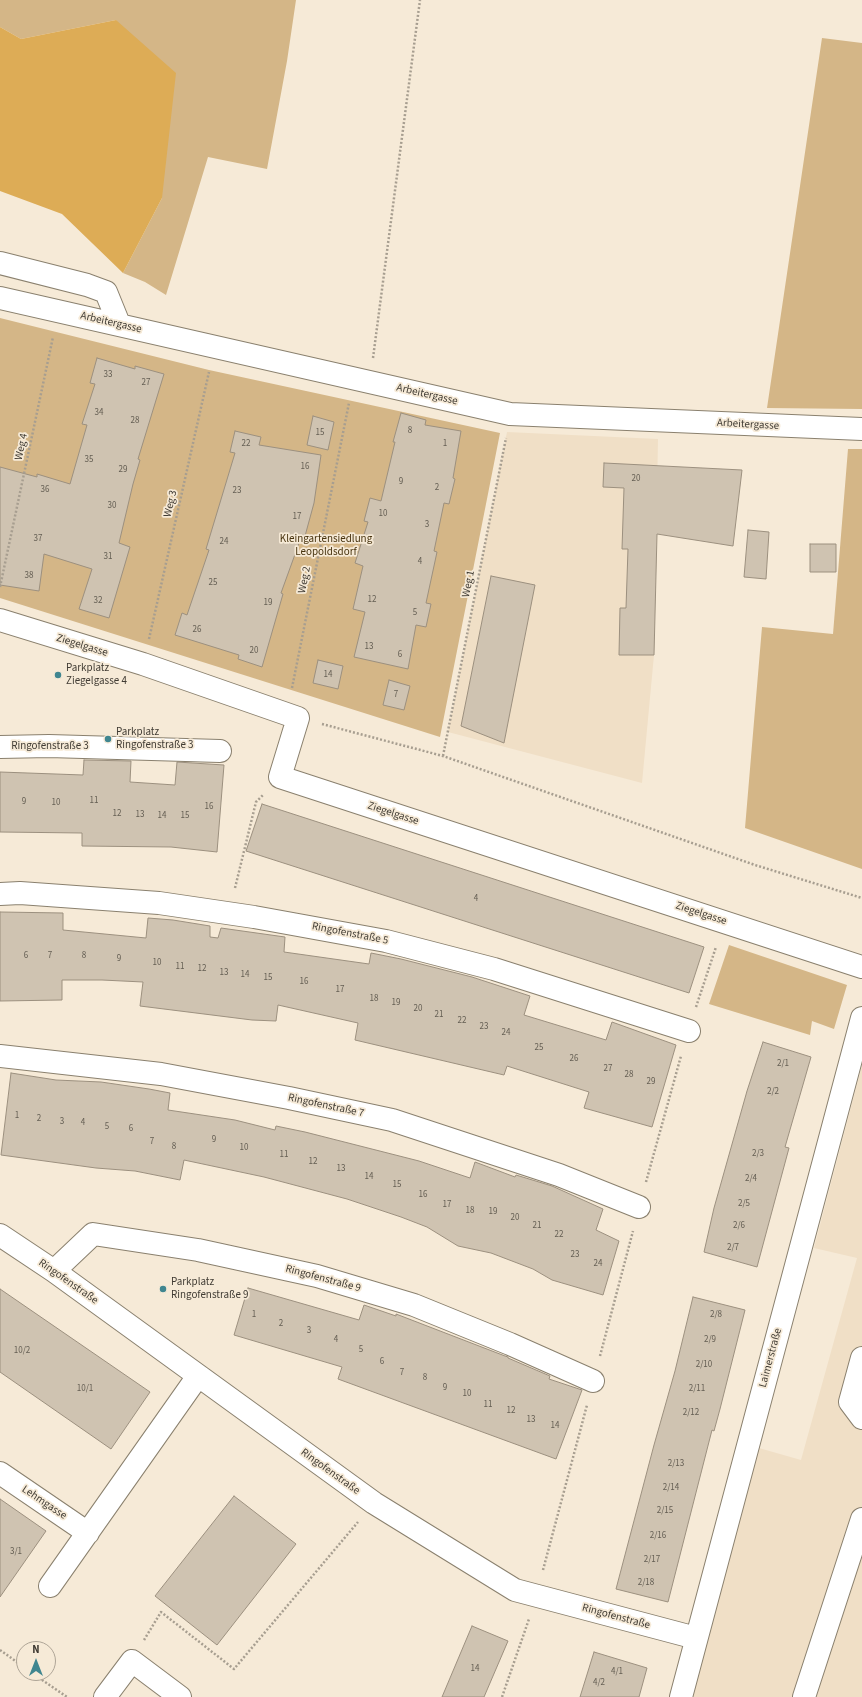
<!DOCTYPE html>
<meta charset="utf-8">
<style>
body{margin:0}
#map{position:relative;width:862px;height:1697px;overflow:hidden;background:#f6ead7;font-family:"Source Sans 3",sans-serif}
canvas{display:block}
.north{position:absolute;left:16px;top:1641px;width:40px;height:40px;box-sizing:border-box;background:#f6ead7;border:1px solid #aea496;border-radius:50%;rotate:0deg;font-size:11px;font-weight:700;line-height:16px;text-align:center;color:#413c34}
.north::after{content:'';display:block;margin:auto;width:14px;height:18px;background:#408690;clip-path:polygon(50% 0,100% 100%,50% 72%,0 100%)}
</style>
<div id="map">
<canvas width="862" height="1697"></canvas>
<div class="north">N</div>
</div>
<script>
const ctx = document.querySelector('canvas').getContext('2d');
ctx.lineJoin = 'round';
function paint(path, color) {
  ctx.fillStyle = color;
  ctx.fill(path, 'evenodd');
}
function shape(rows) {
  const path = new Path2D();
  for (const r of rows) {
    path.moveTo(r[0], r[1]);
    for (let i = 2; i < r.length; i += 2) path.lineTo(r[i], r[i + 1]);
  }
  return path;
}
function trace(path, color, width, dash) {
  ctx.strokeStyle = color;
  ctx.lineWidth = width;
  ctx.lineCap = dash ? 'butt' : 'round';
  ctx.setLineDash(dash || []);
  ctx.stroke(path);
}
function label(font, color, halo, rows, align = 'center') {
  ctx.font = font + ' "Source Sans 3",sans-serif';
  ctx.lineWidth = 3.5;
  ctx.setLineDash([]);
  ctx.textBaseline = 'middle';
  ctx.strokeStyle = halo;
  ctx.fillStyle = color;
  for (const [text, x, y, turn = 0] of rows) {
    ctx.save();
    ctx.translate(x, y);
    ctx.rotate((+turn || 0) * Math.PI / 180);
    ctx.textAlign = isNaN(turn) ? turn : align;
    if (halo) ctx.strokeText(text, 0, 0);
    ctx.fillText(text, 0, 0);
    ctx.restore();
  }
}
const built = shape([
 [507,432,658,439,654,655,642,783,448,732],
 [862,1065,862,1697,691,1697,759,1448,801,1460,857,1258,814,1248]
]);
const green = shape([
 [0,0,296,0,287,61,267,169,208,157,166,295,145,282,123,273,162,198,116,20,21,39,0,27],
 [822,38,862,43,862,409,767,408],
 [0,318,209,370,500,433,440,737,0,598],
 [848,449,862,449,862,869,745,828,762,627,833,634],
 [729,945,847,985,834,1029,812,1021,810,1035,709,1004]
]);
const forest = shape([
 [116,20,176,73,162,198,123,273,62,214,0,191,0,27,21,39]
]);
const building = shape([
 [97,358,135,369,135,366,164,374,138,459,140,460,133,484,119,543,130,547,109,618,79,609,92,569,44,554,39,591,0,585,0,467,37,477,37,474,70,484,87,425,82,424,95,384,90,383,97,358],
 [401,413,426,420,425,425,461,431,453,478,455,479,449,504,444,503,434,551,437,552,426,603,431,604,426,627,416,625,408,669,354,657,365,612,353,609,363,566,355,563,368,522,364,521,370,498,381,501,395,442,393,442,401,413],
 [313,416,334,422,328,450,307,445,313,416],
 [235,431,261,437,259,445,321,455,314,503,305,536,302,535,281,593,283,594,262,667,238,659,239,655,175,635,182,613,187,615,209,550,206,549,235,453,230,452,235,431],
 [604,463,742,470,733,546,657,534,654,655,619,655,620,608,626,608,628,549,622,549,624,488,603,487,604,463],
 [748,530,769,532,766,579,744,577,748,530],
 [810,544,836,544,836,572,810,572,810,544],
 [491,576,535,585,504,743,461,726,491,576],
 [318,660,343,666,338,689,313,683,318,660],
 [389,680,410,686,404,710,383,705,389,680],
 [84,760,131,761,130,782,175,785,177,762,224,765,217,852,171,847,82,846,82,833,0,832,0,772,83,775,84,760],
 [262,804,704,947,689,993,246,851,262,804],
 [0,912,63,913,63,930,146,938,148,918,173,920,210,926,210,937,218,938,221,928,285,937,284,952,369,964,371,953,401,959,472,977,530,996,524,1015,606,1040,612,1022,676,1045,652,1127,584,1108,589,1092,507,1066,504,1075,355,1040,358,1023,278,1005,276,1021,252,1020,140,1006,143,982,102,980,62,980,62,1000,0,1001,0,912],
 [763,1042,811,1057,785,1147,789,1148,757,1267,704,1252,714,1208,747,1091,763,1042],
 [11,1073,56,1080,101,1082,149,1089,170,1093,168,1110,235,1120,275,1130,276,1126,305,1132,419,1161,470,1178,475,1162,515,1177,516,1175,552,1186,603,1209,596,1230,619,1241,603,1295,552,1280,533,1269,491,1253,458,1246,427,1227,401,1217,347,1199,264,1177,184,1160,180,1180,135,1171,96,1168,1,1155,11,1073],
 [248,1288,359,1320,364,1305,396,1316,396,1314,505,1356,508,1357,508,1358,550,1376,549,1379,582,1390,556,1459,338,1379,342,1367,234,1335,248,1288],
 [0,1289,150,1392,111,1449,0,1372,0,1289],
 [693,1297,745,1310,720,1409,714,1431,712,1430,668,1602,616,1589,654,1445,675,1371,693,1297],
 [234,1496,296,1544,217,1645,155,1596,234,1496],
 [0,1499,46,1531,0,1597,0,1499],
 [472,1626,508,1641,484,1697,442,1697,472,1626],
 [594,1652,647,1668,639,1697,580,1697,594,1652]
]);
const path = shape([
 [373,358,420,0],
 [0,587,53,337],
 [149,639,209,372],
 [292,688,349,403],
 [322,724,443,756,755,865,862,898],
 [443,756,506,438],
 [235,888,256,802,263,795],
 [696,1007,716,947],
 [646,1182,681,1056],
 [600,1356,633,1231],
 [543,1570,587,1405],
 [144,1640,161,1612,234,1669,358,1522],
 [0,1650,24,1667],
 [32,1673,67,1697],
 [502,1697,529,1619]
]);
const minor = shape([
 [0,263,87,285,106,292,119,324],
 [0,298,510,414,862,429],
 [0,620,143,664,298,718,280,777,862,967],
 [0,747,49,746,220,751],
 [0,894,20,893,159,903,254,917,386,941,494,969,689,1031],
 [0,1056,161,1074,289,1098,392,1120,559,1175,639,1207],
 [0,1235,54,1271,374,1503,515,1590,696,1638],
 [54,1271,93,1234,198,1250,317,1276,414,1305,510,1344,593,1381],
 [862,1358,850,1402,862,1418],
 [0,1473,88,1533],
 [50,1586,198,1376],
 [105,1697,132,1661,180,1697],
 [681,1697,862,1018],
 [804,1697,862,1519]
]);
const markers = [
 [58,675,4,"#408690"],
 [108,739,4,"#408690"],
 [163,1289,4,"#408690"]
];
const numberNames = [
 ["33",108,375],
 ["27",146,383],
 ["34",99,413],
 ["28",135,421],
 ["8",410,431],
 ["15",320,433],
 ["22",246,444],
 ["1",445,444],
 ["35",89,460],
 ["16",305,467],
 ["29",123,470],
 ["20",636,479],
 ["9",401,482],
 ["2",437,488],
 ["36",45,490],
 ["23",237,491],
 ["30",112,506],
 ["10",383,514],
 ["17",297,517],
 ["3",427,525],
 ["37",38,539],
 ["24",224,542],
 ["31",108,557],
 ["4",420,562],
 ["38",29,576],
 ["25",213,583],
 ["12",372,600],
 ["32",98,601],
 ["19",268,603],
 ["5",415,613],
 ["26",197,630],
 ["13",369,647],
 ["20",254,651],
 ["6",400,655],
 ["14",328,675],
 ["7",396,695],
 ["11",94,801],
 ["9",24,802],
 ["10",56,803],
 ["16",209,807],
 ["12",117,814],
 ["13",140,815],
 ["14",162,816],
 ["15",185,816],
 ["4",476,899],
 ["6",26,956],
 ["7",50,956],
 ["8",84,956],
 ["9",119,959],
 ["10",157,963],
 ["11",180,967],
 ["12",202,969],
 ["13",224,973],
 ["14",245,975],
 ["15",268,978],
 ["16",304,982],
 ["17",340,990],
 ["18",374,999],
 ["19",396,1003],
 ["20",418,1009],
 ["21",439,1015],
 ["22",462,1021],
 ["23",484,1027],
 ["24",506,1033],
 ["25",539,1048],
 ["26",574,1059],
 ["2/1",783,1064],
 ["27",608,1069],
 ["28",629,1075],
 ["29",651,1082],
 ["2/2",773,1092],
 ["1",17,1116],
 ["2",39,1119],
 ["3",62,1122],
 ["4",83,1123],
 ["5",107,1127],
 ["6",131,1129],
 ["9",214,1140],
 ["7",152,1142],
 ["8",174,1147],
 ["10",244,1148],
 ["2/3",758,1154],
 ["11",284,1155],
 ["12",313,1162],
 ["13",341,1169],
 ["14",369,1177],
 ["2/4",751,1179],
 ["15",397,1185],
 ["16",423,1195],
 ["2/5",744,1204],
 ["17",447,1205],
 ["18",470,1211],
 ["19",493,1212],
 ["20",515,1218],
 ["21",537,1226],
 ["2/6",739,1226],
 ["22",559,1235],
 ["2/7",733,1248],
 ["23",575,1255],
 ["24",598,1264],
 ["1",254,1315],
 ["2/8",716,1315],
 ["2",281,1324],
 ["3",309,1331],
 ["4",336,1340],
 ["2/9",710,1340],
 ["5",361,1350],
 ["10/2",22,1351],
 ["6",382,1362],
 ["2/10",704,1365],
 ["7",402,1373],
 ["8",425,1378],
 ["9",445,1388],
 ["10/1",85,1389],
 ["2/11",697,1389],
 ["10",467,1394],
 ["11",488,1405],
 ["12",511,1411],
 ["2/12",691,1413],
 ["13",531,1420],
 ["14",555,1426],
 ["2/13",676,1464],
 ["2/14",671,1488],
 ["2/15",665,1511],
 ["2/16",658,1536],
 ["3/1",16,1552],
 ["2/17",652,1560],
 ["2/18",646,1583],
 ["14",475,1669],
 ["4/1",617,1672],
 ["4/2",599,1683]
];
const streetNames = [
 ["Arbeitergasse",111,323,13],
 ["Arbeitergasse",427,395,13],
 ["Arbeitergasse",748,425,3],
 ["Weg 4",22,447,-78],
 ["Weg 3",171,504,-77],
 ["Weg 2",305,580,-79],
 ["Weg 1",469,584,-79],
 ["Ziegelgasse",82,646,17],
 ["Ringofenstraße 3",50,747],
 ["Ziegelgasse",393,814,18],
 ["Ziegelgasse",701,914,18],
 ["Ringofenstraße 5",350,934,11],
 ["Ringofenstraße 7",326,1106,12],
 ["Ringofenstraße 9",323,1279,15],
 ["Ringofenstraße",68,1282,35],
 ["Laimerstraße",771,1358,-75],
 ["Ringofenstraße",330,1472,36],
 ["Lehmgasse",44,1503,34],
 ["Ringofenstraße",616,1617,15]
];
const parkNames = [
 ["Kleingartensiedlung",326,540],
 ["Leopoldsdorf",326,553]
];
const poiNames = [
 ["Parkplatz",66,669],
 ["Ziegelgasse 4",66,682],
 ["Parkplatz",116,733],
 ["Ringofenstraße 3",116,746],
 ["Parkplatz",171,1283],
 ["Ringofenstraße 9",171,1296]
];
paint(built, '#f0dfc6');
paint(green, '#d4b687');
paint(forest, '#ddac56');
paint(building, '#cfc3b1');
trace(building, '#9c907f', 1);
trace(minor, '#8a806e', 24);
trace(path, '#a79e90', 2.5, [2, 2]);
trace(minor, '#fff', 22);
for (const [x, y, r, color] of markers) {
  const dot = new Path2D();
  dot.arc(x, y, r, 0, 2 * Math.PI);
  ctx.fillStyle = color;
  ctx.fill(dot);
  trace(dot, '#f6ead7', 1.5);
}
label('9px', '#645e53', null, numberNames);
label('11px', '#413c34', '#f6ead7', streetNames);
label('11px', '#47330e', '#f6ead7', parkNames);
label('11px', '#413c34', '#f6ead7', poiNames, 'left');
</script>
